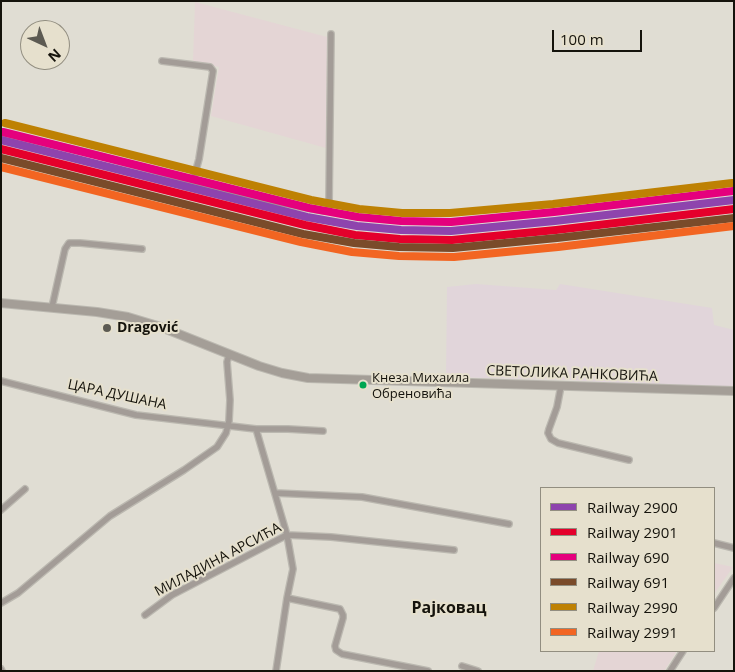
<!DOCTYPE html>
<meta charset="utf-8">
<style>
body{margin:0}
#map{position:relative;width:735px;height:672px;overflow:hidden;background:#e0ddd3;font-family:"Open Sans",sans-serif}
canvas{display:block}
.frame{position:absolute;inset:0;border:2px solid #15130c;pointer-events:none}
.legend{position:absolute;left:540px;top:487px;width:175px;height:165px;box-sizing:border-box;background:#e6e0cd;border:1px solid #928e80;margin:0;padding:6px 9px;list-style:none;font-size:15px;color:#15130c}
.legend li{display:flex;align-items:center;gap:10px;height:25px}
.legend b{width:25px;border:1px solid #928e80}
.north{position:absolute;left:20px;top:20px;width:50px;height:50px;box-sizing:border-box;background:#e6e0cd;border:1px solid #928e80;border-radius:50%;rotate:137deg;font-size:14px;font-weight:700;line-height:20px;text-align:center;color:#15130c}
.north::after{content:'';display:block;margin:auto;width:18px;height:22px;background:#5c5a52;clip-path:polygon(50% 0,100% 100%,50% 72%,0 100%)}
.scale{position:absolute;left:552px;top:30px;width:90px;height:22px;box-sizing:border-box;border:2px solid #15130c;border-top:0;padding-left:6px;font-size:15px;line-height:18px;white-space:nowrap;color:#15130c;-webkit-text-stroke:4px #e6e0cd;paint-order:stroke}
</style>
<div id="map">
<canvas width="735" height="672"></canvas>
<div class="frame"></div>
<ul class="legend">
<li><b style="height:6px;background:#8e44ad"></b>Railway 2900</li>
<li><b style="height:6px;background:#e4002b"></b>Railway 2901</li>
<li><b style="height:6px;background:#e5007d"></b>Railway 690</li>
<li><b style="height:6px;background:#7a4b2a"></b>Railway 691</li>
<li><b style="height:6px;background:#be8103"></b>Railway 2990</li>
<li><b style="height:6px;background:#f26522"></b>Railway 2991</li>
</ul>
<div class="north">N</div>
<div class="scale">100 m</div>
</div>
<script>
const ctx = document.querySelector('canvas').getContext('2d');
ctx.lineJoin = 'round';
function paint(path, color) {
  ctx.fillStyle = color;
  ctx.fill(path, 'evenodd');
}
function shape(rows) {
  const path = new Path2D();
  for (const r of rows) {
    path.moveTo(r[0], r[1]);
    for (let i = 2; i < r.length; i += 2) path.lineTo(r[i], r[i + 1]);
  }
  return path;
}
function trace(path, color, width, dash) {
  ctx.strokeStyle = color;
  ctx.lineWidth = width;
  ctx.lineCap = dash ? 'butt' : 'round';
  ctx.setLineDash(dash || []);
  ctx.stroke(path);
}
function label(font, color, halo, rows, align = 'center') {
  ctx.font = font + ' "Open Sans",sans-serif';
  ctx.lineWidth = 4;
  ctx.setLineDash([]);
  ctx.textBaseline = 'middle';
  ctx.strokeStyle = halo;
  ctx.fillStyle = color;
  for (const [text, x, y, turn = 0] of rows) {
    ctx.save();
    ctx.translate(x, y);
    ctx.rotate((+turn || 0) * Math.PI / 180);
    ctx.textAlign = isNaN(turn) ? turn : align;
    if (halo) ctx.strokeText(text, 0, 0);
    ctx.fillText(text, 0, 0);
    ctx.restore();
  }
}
const commercial = shape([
 [476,284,556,290,560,284,712,308,714,325,734,330,734,387,658,386,570,380,446,377,447,287]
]);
const industrial = shape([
 [195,2,327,37,326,148,211,116,219,67,193,62],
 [714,563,733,567,714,594],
 [599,651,677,651,664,671,593,671]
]);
const minor = shape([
 [162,61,210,67,213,71,199,159,193,181],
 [1,133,93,154,250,198,324,211,328,208,329,203,331,34],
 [52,307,65,249,69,243,80,243,142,249],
 [1,381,136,415,256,429,288,429,323,431],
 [561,386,557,407,549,429,548,433,551,439,558,443,629,460],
 [256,429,287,535,293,569,287,598,276,671],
 [275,493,362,497,509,524],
 [1,510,25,489],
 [714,543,734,548],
 [287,598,340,609,343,615,343,618,335,646,336,650,342,654,428,671],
 [1,603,18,593,110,516,184,470,217,447,226,433,229,421,230,400,227,362,229,355],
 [714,608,734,578],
 [145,615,172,595,287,535,331,537,454,550],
 [462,666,478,671],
 [1,669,2,671],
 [670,671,683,651]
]);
const major = shape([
 [1,303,97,312,128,317,161,327,259,366,282,373,308,378,734,391]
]);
const rail1 = shape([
 [1,140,307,217,357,226,401,230,451,231,555,221,734,200]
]);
const rail2 = shape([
 [1,149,305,225,355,235,400,239,452,240,556,230,734,209]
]);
const rail3 = shape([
 [3,132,309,208,358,217,401,221,451,222,554,212,733,191]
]);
const rail4 = shape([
 [1,158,303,234,354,243,399,247,453,248,557,238,734,218]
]);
const rail5 = shape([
 [5,123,311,200,359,209,402,213,450,213,553,204,732,183]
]);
const rail6 = shape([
 [1,167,301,242,352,252,399,256,454,257,558,247,734,226]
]);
const markers = [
 [107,328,5,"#5c5a52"],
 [363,385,4.5,"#00a651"]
];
const busNames = [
 ["Кнеза Михаила",372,378],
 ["Обреновића",372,394]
];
const poiNames = [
 ["Dragović",117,328]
];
const streetNames = [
 ["СВЕТОЛИКА РАНКОВИЋА",572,374,2],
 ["ЦАРА ДУШАНА",117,395,12],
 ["МИЛАДИНА АРСИЋА",218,560,-28]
];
const quarterNames = [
 ["Рајковац",449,608]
];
paint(commercial, '#e1d5da');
paint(industrial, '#e4d5d5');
trace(minor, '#bbb8b0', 8);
trace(major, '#bbb8b0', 10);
trace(minor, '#a39c97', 5.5);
trace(major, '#a49e97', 8);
trace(rail1, '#8e44ad', 8);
trace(rail2, '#e4002b', 8);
trace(rail3, '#e5007d', 8);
trace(rail4, '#7a4b2a', 8);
trace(rail5, '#be8103', 8);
trace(rail6, '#f26522', 8);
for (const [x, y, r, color] of markers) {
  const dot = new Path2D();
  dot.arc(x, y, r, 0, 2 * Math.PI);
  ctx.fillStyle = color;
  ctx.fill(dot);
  trace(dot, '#e6e0cd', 2);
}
label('13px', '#15130c', '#e6e0cd', busNames, 'left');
label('bold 14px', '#15130c', '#e6e0cd', poiNames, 'left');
label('14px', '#15130c', '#e6e0cd', streetNames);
label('bold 16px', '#15130c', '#e6e0cd', quarterNames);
</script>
